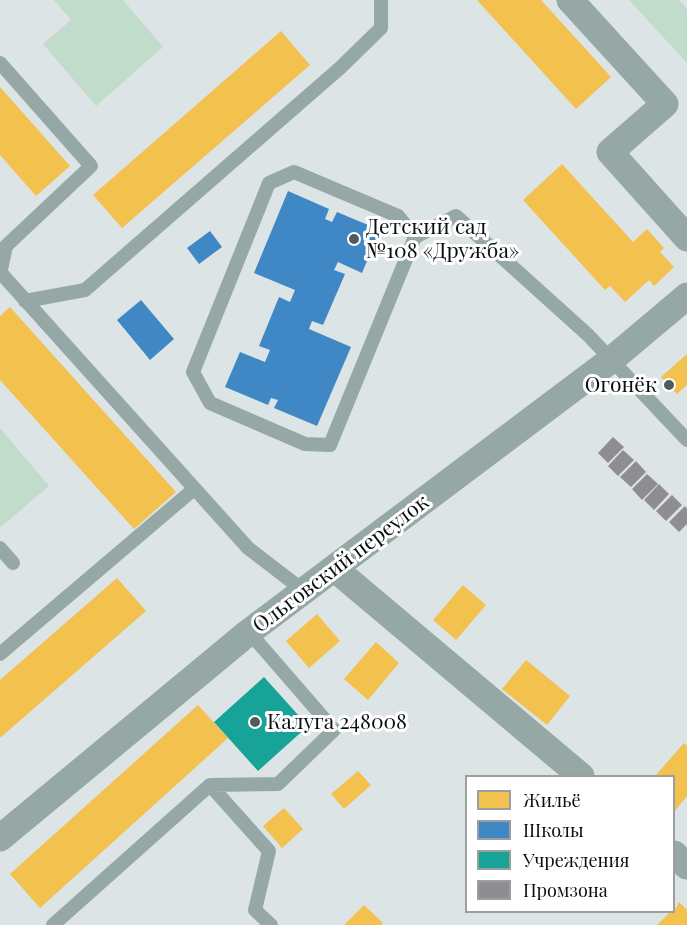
<!DOCTYPE html>
<meta charset="utf-8">
<style>
body{margin:0}
#map{position:relative;width:687px;height:925px;overflow:hidden;background:#dce4e6;font-family:"Playfair Display",serif}
canvas{display:block}
.legend{position:absolute;left:465px;top:775px;width:210px;height:138px;box-sizing:border-box;background:#fff;border:2px solid #9d9f9f;margin:0;padding:8px 10px;list-style:none;font-size:18px;color:#090f10}
.legend li{display:flex;align-items:center;gap:12px;height:30px}
.legend b{width:30px;border:2px solid #9d9f9f}
</style>
<div id="map">
<canvas width="687" height="925"></canvas>
<ul class="legend">
<li><b style="height:16px;background:#f2c14e"></b>Жильё</li>
<li><b style="height:16px;background:#3f88c5"></b>Школы</li>
<li><b style="height:16px;background:#17a398"></b>Учреждения</li>
<li><b style="height:16px;background:#8d8d92"></b>Промзона</li>
</ul>
</div>
<script>
const ctx = document.querySelector('canvas').getContext('2d');
ctx.lineJoin = 'round';
function paint(path, color) {
  ctx.fillStyle = color;
  ctx.fill(path, 'evenodd');
}
function shape(rows) {
  const path = new Path2D();
  for (const r of rows) {
    path.moveTo(r[0], r[1]);
    for (let i = 2; i < r.length; i += 2) path.lineTo(r[i], r[i + 1]);
  }
  return path;
}
function trace(path, color, width, dash) {
  ctx.strokeStyle = color;
  ctx.lineWidth = width;
  ctx.lineCap = dash ? 'butt' : 'round';
  ctx.setLineDash(dash || []);
  ctx.stroke(path);
}
function label(font, color, halo, rows, align = 'center') {
  ctx.font = font + ' "Playfair Display",serif';
  ctx.lineWidth = 6;
  ctx.setLineDash([]);
  ctx.textBaseline = 'middle';
  ctx.strokeStyle = halo;
  ctx.fillStyle = color;
  for (const [text, x, y, turn = 0] of rows) {
    ctx.save();
    ctx.translate(x, y);
    ctx.rotate((+turn || 0) * Math.PI / 180);
    ctx.textAlign = isNaN(turn) ? turn : align;
    if (halo) ctx.strokeText(text, 0, 0);
    ctx.fillText(text, 0, 0);
    ctx.restore();
  }
}
const green = shape([
 [54,0,123,0,163,47,96,106,43,44,71,20],
 [629,0,679,0,687,9,687,63],
 [0,428,49,486,1,527,0,525]
]);
const homes = shape([
 [477,0,541,0,611,77,576,109],
 [281,31,310,65,122,228,93,195],
 [0,87,70,166,36,196,0,155],
 [562,164,633,242,647,229,664,248,660,252,674,267,654,286,649,280,625,302,610,286,605,290,523,200],
 [10,307,176,492,134,529,0,380,0,316],
 [687,354,687,385,677,394,661,377],
 [117,578,146,611,0,738,0,680],
 [463,585,486,605,456,640,433,620],
 [317,614,340,641,309,668,286,641],
 [376,642,399,663,368,700,344,679],
 [526,660,570,696,547,725,502,689],
 [198,705,228,738,40,908,10,874],
 [684,743,687,746,687,796,674,812,674,776,655,776],
 [358,771,371,785,344,809,331,794],
 [284,808,303,829,282,848,263,826],
 [679,902,687,910,687,925,657,925,670,912,674,912],
 [364,905,383,923,381,925,344,925]
]);
const schools = shape([
 [288,191,329,209,325,219,332,222,337,212,380,230,362,273,338,262,334,270,345,274,323,325,312,321,309,329,351,347,317,426,274,408,278,400,271,398,268,405,225,387,240,352,265,362,270,350,259,346,279,297,290,302,295,290,254,273],
 [210,231,222,247,199,264,187,248],
 [141,300,174,339,150,360,117,320]
]);
const public = shape([
 [264,677,308,726,258,771,214,722]
]);
const industry = shape([
 [613,437,624,447,608,463,598,453],
 [623,450,634,460,618,476,608,466],
 [636,461,646,472,631,487,620,477],
 [647,474,658,484,642,500,632,489],
 [659,484,669,494,654,510,644,500],
 [672,495,682,505,666,521,656,511],
 [685,506,687,509,687,524,679,532,669,522]
]);
const service = shape([
 [0,63,91,166,6,246,0,274],
 [415,237,398,216,294,172,269,183,193,372,210,403,305,444,330,445,415,237,456,216,588,335,687,440],
 [0,272,248,548,304,591],
 [25,301,85,290,340,68,381,28,381,0],
 [0,548,13,563],
 [0,654,194,489],
 [210,785,269,851,255,910,271,925],
 [53,925,210,785,278,784,334,730,249,632]
]);
const minor = shape([
 [570,0,665,104,610,152,687,238],
 [335,569,581,776],
 [0,838,249,632,611,360,687,296],
 [674,854,687,866]
]);
const markers = [
 [354,239,6,"#535a5b"],
 [669,385,6,"#535a5b"],
 [255,722,6,"#535a5b"]
];
const poiNames = [
 ["Детский сад",366,227],
 ["№108 «Дружба»",366,251],
 ["Огонёк",657,385,"right"],
 ["Калуга 248008",267,722]
];
const streetNames = [
 ["Ольговский переулок",341,564,-37]
];
paint(green, '#c2dccc');
paint(homes, '#f2c14e');
paint(schools, '#3f88c5');
paint(public, '#17a398');
paint(industry, '#8d8d92');
trace(service, '#96a8a5', 14);
trace(minor, '#96a8a5', 27);
for (const [x, y, r, color] of markers) {
  const dot = new Path2D();
  dot.arc(x, y, r, 0, 2 * Math.PI);
  ctx.fillStyle = color;
  ctx.fill(dot);
  trace(dot, '#fff', 2);
}
label('21px', '#090f10', '#fff', poiNames, 'left');
label('21px', '#090f10', '#fff', streetNames);
</script>
